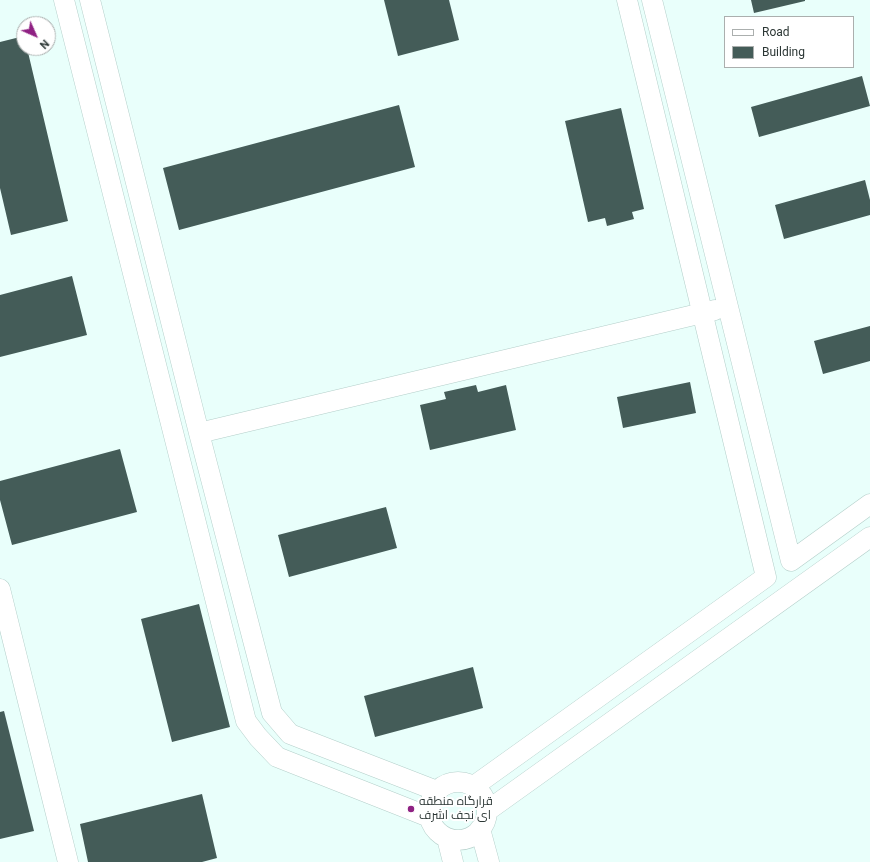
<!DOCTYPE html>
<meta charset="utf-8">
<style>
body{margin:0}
#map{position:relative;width:870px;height:862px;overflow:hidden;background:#e9fffb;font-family:Roboto,sans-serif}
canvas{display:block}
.legend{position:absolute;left:724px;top:16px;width:130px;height:52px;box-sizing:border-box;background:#fff;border:1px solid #abafae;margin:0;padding:5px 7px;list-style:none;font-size:12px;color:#2c3735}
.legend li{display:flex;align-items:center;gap:8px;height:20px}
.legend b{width:20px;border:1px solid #abafae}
.north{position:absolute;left:16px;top:16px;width:40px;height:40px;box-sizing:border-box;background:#fff;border:1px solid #abafae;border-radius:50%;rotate:135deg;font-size:11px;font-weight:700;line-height:16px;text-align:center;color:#2c3735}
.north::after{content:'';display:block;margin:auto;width:14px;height:18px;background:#8f2183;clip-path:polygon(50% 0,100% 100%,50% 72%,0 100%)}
</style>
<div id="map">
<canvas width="870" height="862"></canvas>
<ul class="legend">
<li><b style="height:5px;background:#fff"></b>Road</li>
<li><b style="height:11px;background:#445c58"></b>Building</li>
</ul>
<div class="north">N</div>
</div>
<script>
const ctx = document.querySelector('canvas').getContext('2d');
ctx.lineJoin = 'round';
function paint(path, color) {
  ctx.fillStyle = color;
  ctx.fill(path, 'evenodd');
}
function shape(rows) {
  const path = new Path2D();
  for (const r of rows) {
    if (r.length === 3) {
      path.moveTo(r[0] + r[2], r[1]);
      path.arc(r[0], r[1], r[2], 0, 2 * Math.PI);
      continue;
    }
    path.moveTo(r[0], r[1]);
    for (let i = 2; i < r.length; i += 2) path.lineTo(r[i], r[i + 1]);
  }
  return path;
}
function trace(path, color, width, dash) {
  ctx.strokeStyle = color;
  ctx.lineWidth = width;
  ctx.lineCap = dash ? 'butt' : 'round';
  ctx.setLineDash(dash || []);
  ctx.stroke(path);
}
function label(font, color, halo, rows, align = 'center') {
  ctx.font = font + ' Roboto,Cairo,sans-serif';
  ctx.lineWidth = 4;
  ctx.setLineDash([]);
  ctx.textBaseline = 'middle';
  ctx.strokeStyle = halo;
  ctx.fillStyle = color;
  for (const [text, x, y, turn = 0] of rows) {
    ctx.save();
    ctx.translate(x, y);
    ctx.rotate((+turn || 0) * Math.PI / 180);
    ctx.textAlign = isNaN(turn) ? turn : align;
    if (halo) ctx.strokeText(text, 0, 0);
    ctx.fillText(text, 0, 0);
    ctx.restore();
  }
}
const building = shape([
 [384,0,449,0,459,40,398,56],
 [751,0,805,0,805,1,754,13],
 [24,36,24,48,27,48,68,221,11,235,0,188,0,42],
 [862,76,870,106,759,137,751,107],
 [399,105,415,167,179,230,163,168],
 [621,108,644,209,632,212,634,219,607,226,605,218,588,222,565,121],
 [865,180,870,200,870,215,784,239,775,205],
 [72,276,87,335,0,357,0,295],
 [870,326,870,361,823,374,814,341],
 [690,382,696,413,623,428,617,397],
 [476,385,478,392,506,385,516,430,430,450,420,405,446,399,444,392],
 [120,449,137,512,12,545,0,500,0,481],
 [386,507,397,548,289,577,278,535],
 [199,604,230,727,172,742,141,619],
 [473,667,483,708,375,737,364,696],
 [4,711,34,831,0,839,0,712],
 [202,794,217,858,202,862,88,862,80,824]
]);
const minor = shape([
 [64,0,246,721,258,737,277,757,429,817],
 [90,0,199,433,272,713,290,734,437,791],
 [652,0,791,561,870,504],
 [199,433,715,310],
 [0,589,68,862],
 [458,811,29],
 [474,786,766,577,627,0],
 [487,811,870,537],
 [480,829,489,862],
 [447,838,453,862]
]);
const markers = [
 [411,809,4,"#8f2183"]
];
const poiNames = [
 ["قرارگاه منطقه",419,802],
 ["ای نجف اشرف",419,816]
];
paint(building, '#445c58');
trace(minor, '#b4cfca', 21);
trace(minor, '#fff', 20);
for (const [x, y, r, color] of markers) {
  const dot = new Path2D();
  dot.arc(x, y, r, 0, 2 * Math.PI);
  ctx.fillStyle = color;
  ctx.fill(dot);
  trace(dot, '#fff', 1.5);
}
label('12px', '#2c3735', '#fff', poiNames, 'left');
</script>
